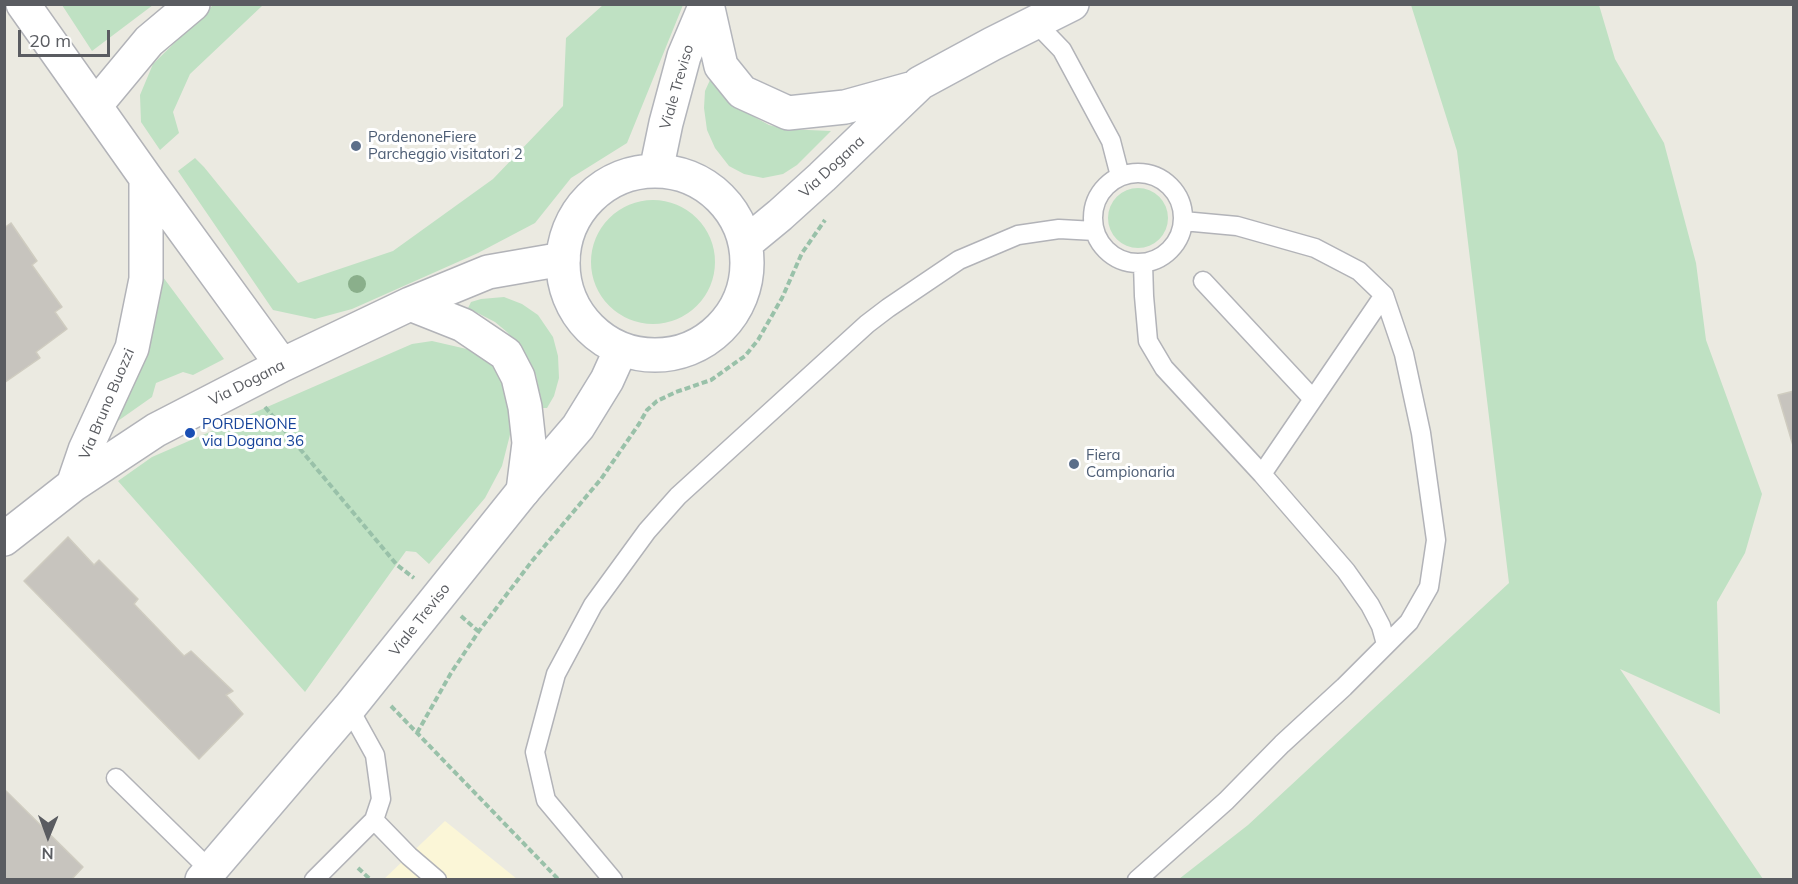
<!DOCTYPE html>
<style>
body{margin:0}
#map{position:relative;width:1798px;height:884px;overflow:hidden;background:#ebeae1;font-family:Mulish,sans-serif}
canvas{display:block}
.frame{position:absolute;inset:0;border:6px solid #5a5c61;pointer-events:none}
.north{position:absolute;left:18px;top:806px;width:60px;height:60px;-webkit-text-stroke:4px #fff;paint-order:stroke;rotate:181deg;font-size:16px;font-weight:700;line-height:24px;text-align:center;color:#5a5c61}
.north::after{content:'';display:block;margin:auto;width:21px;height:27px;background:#5a5c61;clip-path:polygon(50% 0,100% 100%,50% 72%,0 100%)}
.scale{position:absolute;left:18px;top:30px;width:92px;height:27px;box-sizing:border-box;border:3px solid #5a5c61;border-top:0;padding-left:8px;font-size:18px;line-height:21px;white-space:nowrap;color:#5a5c61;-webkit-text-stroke:4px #fff;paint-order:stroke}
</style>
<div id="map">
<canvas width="1798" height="884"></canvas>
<div class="frame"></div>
<div class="north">N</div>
<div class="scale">20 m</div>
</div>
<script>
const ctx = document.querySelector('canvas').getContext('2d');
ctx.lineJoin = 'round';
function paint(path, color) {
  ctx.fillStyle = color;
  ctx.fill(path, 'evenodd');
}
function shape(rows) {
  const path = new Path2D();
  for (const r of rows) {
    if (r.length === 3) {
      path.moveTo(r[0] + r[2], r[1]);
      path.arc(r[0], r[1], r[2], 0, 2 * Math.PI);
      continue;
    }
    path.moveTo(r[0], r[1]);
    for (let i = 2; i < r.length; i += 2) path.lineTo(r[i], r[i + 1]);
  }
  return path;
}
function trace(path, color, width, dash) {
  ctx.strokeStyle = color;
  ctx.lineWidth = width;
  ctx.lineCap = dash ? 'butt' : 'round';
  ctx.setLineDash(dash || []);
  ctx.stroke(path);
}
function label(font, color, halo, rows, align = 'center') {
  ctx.font = font + ' Mulish,sans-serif';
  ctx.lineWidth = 6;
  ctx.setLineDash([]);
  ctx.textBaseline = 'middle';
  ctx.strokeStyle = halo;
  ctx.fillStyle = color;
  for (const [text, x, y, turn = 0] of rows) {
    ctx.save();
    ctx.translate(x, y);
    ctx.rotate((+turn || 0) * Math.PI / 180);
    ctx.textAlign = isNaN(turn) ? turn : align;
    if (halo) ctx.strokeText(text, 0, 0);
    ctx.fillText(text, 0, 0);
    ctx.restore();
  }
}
const commercial = shape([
 [445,821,517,879,383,880]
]);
const green = shape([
 [62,5,153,5,92,51],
 [213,5,263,5,190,74,173,112,179,133,160,150,141,122,140,95,153,64],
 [603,5,683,5,627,143,571,178,535,223,478,253,352,309,315,319,273,310,178,171,195,158,204,167,298,283,393,251,493,179,563,106,566,38],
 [1411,5,1599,5,1615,59,1664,143,1696,263,1706,340,1762,494,1745,553,1717,602,1720,714,1620,669,1763,879,1179,879,1248,825,1509,583,1457,151],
 [710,80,732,103,749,114,769,125,785,129,831,131,797,165,783,174,763,178,744,174,729,166,715,148,707,130,704,108,705,91],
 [1138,218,30],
 [653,262,62],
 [157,269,224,359,193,375,183,372,156,383,152,397,115,423],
 [504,297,522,304,538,315,553,337,558,356,559,378,554,396,547,408,541,408,540,395,536,375,528,359,517,344,507,332,495,322,468,308,471,302,481,299],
 [432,341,484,353,498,369,509,396,512,427,502,466,485,498,429,564,416,552,406,551,305,692,118,481,152,457,412,344]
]);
const building = shape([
 [11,223,37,261,32,265,62,307,55,312,67,329,36,352,40,358,4,383,4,228,11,223],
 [1794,391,1794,449,1778,395,1794,391],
 [68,537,94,565,99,560,138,599,134,604,184,656,191,651,233,691,226,695,243,714,199,759,24,581,68,537],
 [4,789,83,867,71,880,4,880,4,789]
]);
const path = shape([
 [265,407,397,565,414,578],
 [461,616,478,631],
 [391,706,559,880],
 [417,733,451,673,479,631,532,561,601,479,639,424,647,410,657,401,676,392,711,380,745,356,758,340,782,298,802,253,825,220],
 [358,868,371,880]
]);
const lane = shape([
 [1036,23,1062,50,1111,141,1120,176],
 [1138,218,45],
 [1143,263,1144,296,1148,341,1164,368,1262,474,1346,571,1370,605,1381,626,1386,644],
 [1203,281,1313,399],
 [1262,474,1384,295],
 [116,778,210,870],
 [374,820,409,856,437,880],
 [314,880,374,820,381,799,375,755,349,708],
 [613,880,546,800,535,752,556,674,593,605,647,531,678,496,867,324,888,308,959,260,1018,235,1059,229,1095,231],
 [1137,880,1226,801,1282,744,1344,687,1409,622,1429,587,1436,540,1421,433,1404,354,1384,295,1359,271,1315,248,1237,226,1183,221]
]);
const street = shape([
 [23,4,146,178,282,365],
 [95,106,149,41,193,4],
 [410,304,463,325,506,354,518,377,525,407,529,443,523,491],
 [73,485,85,450,132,348,146,279,146,178],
 [4,539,73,485,156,430,282,365,410,304,488,272,563,259]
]);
const secondary = shape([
 [707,4,721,66,742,92,788,113,845,107,910,89],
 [656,171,666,123,684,56,706,4],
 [655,263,92],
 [746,243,780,215,822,177,920,83,992,44,1072,4],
 [202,880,349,708,523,491,578,427,607,380,621,349]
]);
const trees = [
 [357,284]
];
const markers = [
 [356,146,6,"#5c6f8a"],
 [190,433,6,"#1a4fb4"],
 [1074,464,6,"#5c6f8a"]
];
const streetNames = [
 ["Viale Treviso",677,87,-74],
 ["Via Dogana",832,167,-43],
 ["Via Dogana",247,383,-27],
 ["Via Bruno Buozzi",107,404,-67],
 ["Viale Treviso",420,620,-52]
];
const serviceNames = [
 ["PordenoneFiere",368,137],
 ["Parcheggio visitatori 2",368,154],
 ["Fiera",1086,455],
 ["Campionaria",1086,472]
];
const transitNames = [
 ["PORDENONE",202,424],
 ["via Dogana 36",202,441]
];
paint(commercial, '#fbf6d7');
paint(green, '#bfe1c3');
paint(building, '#c7c4be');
trace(building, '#cfccc0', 1.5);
trace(lane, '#b2b3b8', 21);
trace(street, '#b2b3b8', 36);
trace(secondary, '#b3b5bb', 36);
trace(path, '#99c1a9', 4, [6, 3]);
trace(lane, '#fff', 18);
trace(street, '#fff', 33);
trace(secondary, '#fff', 33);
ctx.fillStyle = '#8aaf8b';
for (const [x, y] of trees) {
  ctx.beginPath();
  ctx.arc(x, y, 9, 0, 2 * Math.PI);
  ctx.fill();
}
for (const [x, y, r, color] of markers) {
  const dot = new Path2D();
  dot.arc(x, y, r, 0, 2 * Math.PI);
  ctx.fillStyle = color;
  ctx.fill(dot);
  trace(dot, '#fff', 2);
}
label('15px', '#5a5c61', '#fff', streetNames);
label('15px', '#4e5e75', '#fff', serviceNames, 'left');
label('15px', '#164399', '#fff', transitNames, 'left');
</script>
